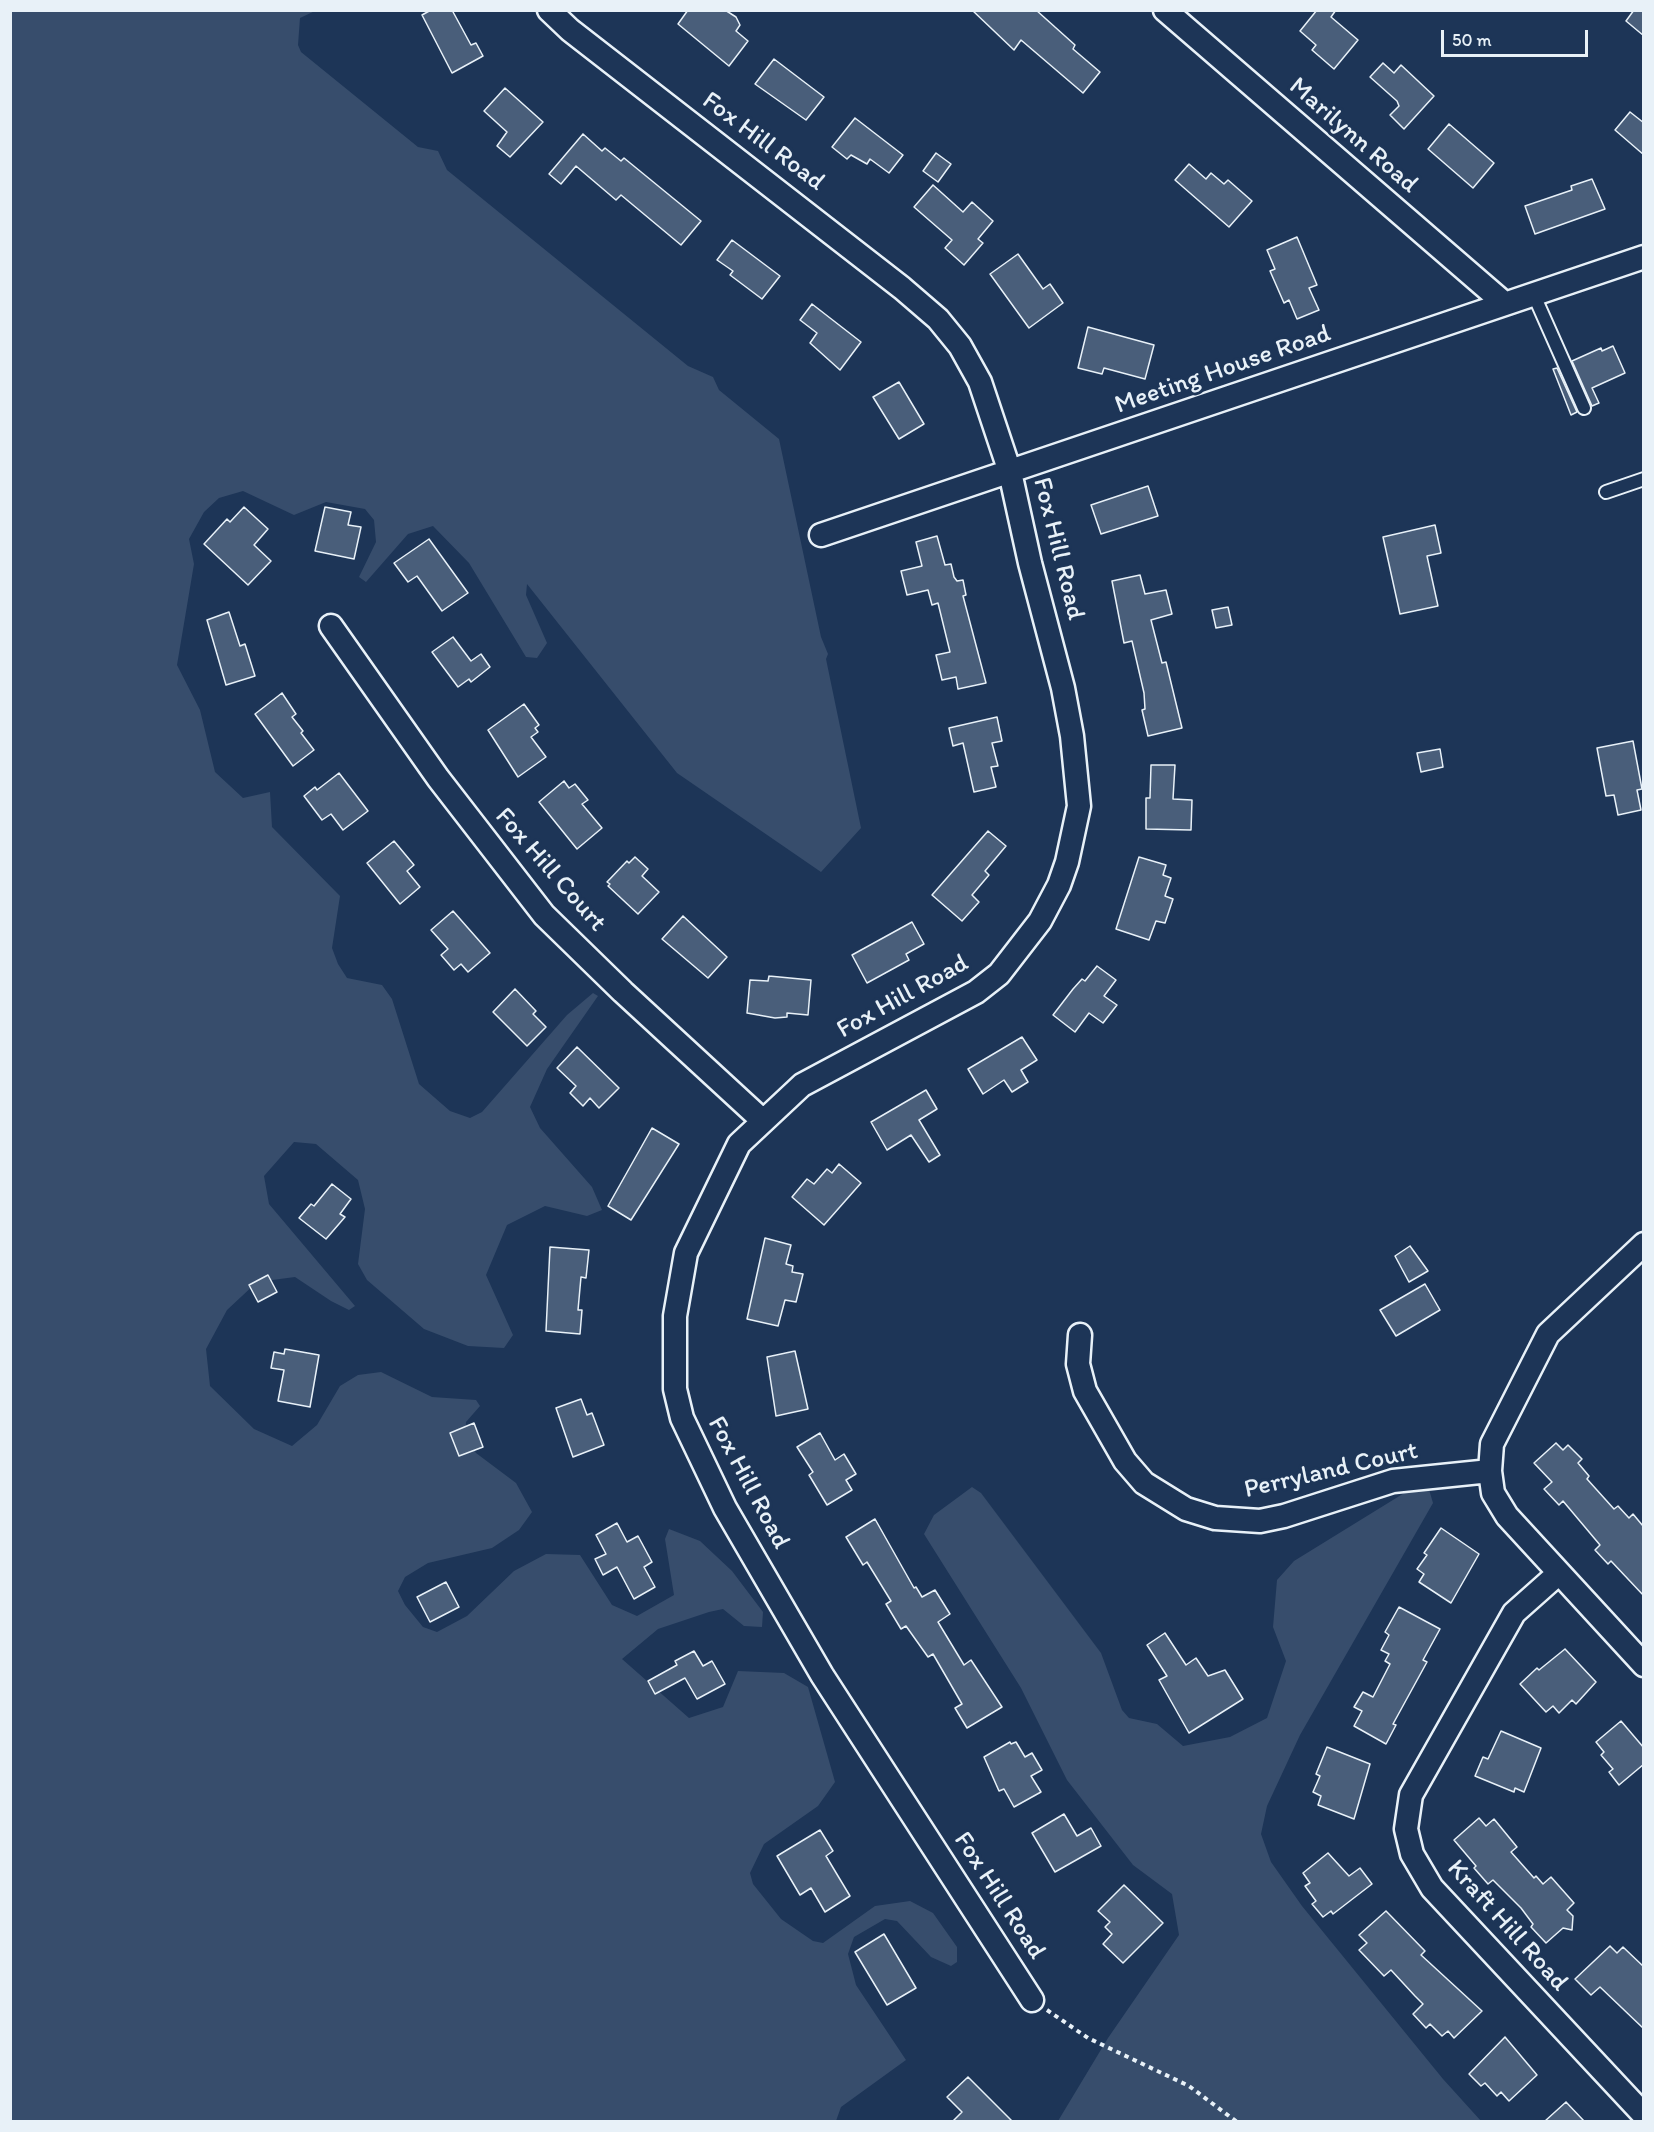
<!DOCTYPE html>
<style>
body{margin:0}
#map{position:relative;width:1654px;height:2132px;overflow:hidden;background:#1d3557;font-family:Itim,sans-serif}
canvas{display:block}
.frame{position:absolute;inset:0;border:12px solid #e8f1f8;pointer-events:none}
.scale{position:absolute;left:1441px;top:30px;width:147px;height:27px;box-sizing:border-box;border:3px solid #e8f1f8;border-top:0;padding-left:8px;font-size:18px;line-height:21px;white-space:nowrap;color:#e8f1f8;-webkit-text-stroke:4px #1d3557;paint-order:stroke}
</style>
<div id="map">
<canvas width="1654" height="2132"></canvas>
<div class="frame"></div>
<div class="scale">50 m</div>
</div>
<script>
const ctx = document.querySelector('canvas').getContext('2d');
ctx.lineJoin = 'round';
function paint(path, color) {
  ctx.fillStyle = color;
  ctx.fill(path, 'evenodd');
}
function shape(rows) {
  const path = new Path2D();
  for (const r of rows) {
    path.moveTo(r[0], r[1]);
    for (let i = 2; i < r.length; i += 2) path.lineTo(r[i], r[i + 1]);
  }
  return path;
}
function trace(path, color, width, dash) {
  ctx.strokeStyle = color;
  ctx.lineWidth = width;
  ctx.lineCap = dash ? 'butt' : 'round';
  ctx.setLineDash(dash || []);
  ctx.stroke(path);
}
function label(font, color, halo, rows, align = 'center') {
  ctx.font = font + ' Itim,sans-serif';
  ctx.lineWidth = 6;
  ctx.setLineDash([]);
  ctx.textBaseline = 'middle';
  ctx.strokeStyle = halo;
  ctx.fillStyle = color;
  for (const [text, x, y, turn = 0] of rows) {
    ctx.save();
    ctx.translate(x, y);
    ctx.rotate((+turn || 0) * Math.PI / 180);
    ctx.textAlign = isNaN(turn) ? turn : align;
    if (halo) ctx.strokeText(text, 0, 0);
    ctx.fillText(text, 0, 0);
    ctx.restore();
  }
}
const green = shape([
 [11,11,315,11,300,18,298,45,301,52,418,147,438,151,447,170,688,366,713,377,719,390,779,439,821,637,828,654,826,659,861,828,821,872,677,773,527,584,526,595,547,643,537,658,526,657,469,563,433,526,408,534,366,582,359,577,376,542,374,520,365,509,326,502,294,515,243,491,219,498,204,512,189,539,194,564,177,665,200,710,215,772,243,798,270,792,272,827,340,896,332,948,338,964,347,978,382,985,392,999,419,1084,450,1111,470,1118,482,1112,567,1015,593,993,598,996,547,1069,530,1107,540,1128,592,1187,602,1210,587,1216,545,1206,507,1225,486,1275,513,1335,504,1348,468,1346,424,1329,367,1280,358,1264,365,1209,358,1180,316,1144,294,1142,264,1176,269,1204,355,1306,349,1310,331,1301,295,1277,257,1282,227,1310,206,1349,210,1386,254,1429,292,1446,317,1425,340,1386,358,1375,381,1372,432,1397,476,1400,480,1406,466,1422,465,1436,476,1453,516,1483,532,1512,519,1530,492,1548,428,1563,405,1577,398,1591,405,1605,423,1627,437,1632,467,1616,514,1571,546,1554,580,1555,612,1605,637,1616,674,1595,665,1539,669,1529,700,1541,732,1571,763,1612,762,1627,744,1626,723,1609,709,1612,658,1629,622,1659,689,1718,723,1707,738,1671,784,1673,808,1687,835,1782,818,1806,764,1844,750,1873,753,1884,781,1919,813,1941,823,1943,875,1906,910,1901,933,1913,957,1947,957,1962,951,1966,931,1957,897,1921,885,1919,854,1937,848,1954,856,1985,906,2060,841,2107,836,2121,11,2122],
 [1428,1486,1433,1503,1300,1735,1267,1806,1261,1834,1271,1862,1302,1906,1443,2079,1481,2121,1058,2121,1108,2038,1179,1935,1172,1894,1133,1865,1067,1780,1021,1688,924,1534,934,1515,972,1487,981,1493,1101,1653,1122,1710,1129,1718,1157,1724,1183,1746,1230,1737,1267,1718,1286,1661,1273,1627,1277,1580,1294,1561,1414,1487]
]);
const building = shape([
 [431,10,452,10,471,45,476,43,483,56,452,73,422,15,431,10],
 [688,10,725,10,736,17,740,25,736,31,748,41,729,66,678,24,688,10],
 [972,10,1036,10,1075,45,1073,49,1100,72,1083,93,1021,40,1014,50,972,10],
 [1317,10,1336,10,1331,17,1358,40,1334,69,1312,50,1316,45,1300,31,1317,10],
 [1634,10,1644,10,1644,36,1626,21,1634,10],
 [774,59,824,97,806,120,755,84,774,59],
 [1383,63,1394,73,1401,65,1434,96,1404,129,1390,115,1399,106,1397,101,1370,77,1383,63],
 [505,88,543,122,510,157,497,146,507,132,484,111,505,88],
 [1630,112,1644,123,1644,155,1615,130,1630,112],
 [855,118,903,155,889,173,870,159,867,164,851,155,847,159,832,147,855,118],
 [1449,124,1494,163,1473,188,1428,149,1449,124],
 [583,134,602,151,605,148,621,161,624,158,701,221,681,245,621,195,616,200,576,166,561,184,549,174,583,134],
 [936,153,951,164,938,182,923,171,936,153],
 [1189,164,1206,179,1211,173,1224,184,1228,180,1252,201,1229,227,1175,180,1189,164],
 [1592,179,1605,209,1535,234,1525,206,1572,190,1571,186,1592,179],
 [933,185,963,212,972,202,993,221,978,239,983,243,964,265,945,248,952,240,914,207,933,185],
 [1297,237,1317,285,1309,288,1319,310,1297,319,1289,300,1284,303,1270,271,1275,269,1267,250,1297,237],
 [732,240,780,276,762,299,730,275,733,271,717,260,732,240],
 [1018,254,1043,289,1050,284,1063,303,1029,328,990,274,1018,254],
 [812,304,861,342,840,370,810,343,817,333,800,320,812,304],
 [1088,327,1154,345,1145,379,1104,368,1102,374,1078,368,1088,327],
 [1613,346,1625,373,1592,388,1599,403,1592,406,1572,361,1601,348,1602,351,1613,346],
 [1557,368,1577,412,1571,415,1553,369,1557,368],
 [899,382,924,424,899,439,873,397,899,382],
 [1148,486,1158,516,1101,534,1091,505,1148,486],
 [244,507,268,529,254,545,271,561,248,585,204,544,227,519,230,522,244,507],
 [325,507,351,512,348,525,361,527,354,559,315,551,325,507],
 [1435,525,1441,553,1427,556,1438,606,1400,614,1383,537,1435,525],
 [937,536,945,565,951,564,954,577,957,581,963,580,966,595,963,596,986,683,958,689,956,677,942,680,936,655,950,652,938,603,932,605,928,590,907,595,901,571,922,566,916,542,937,536],
 [429,539,468,593,442,611,417,576,408,582,394,563,429,539],
 [1140,575,1145,594,1166,590,1172,614,1151,620,1162,663,1166,662,1182,728,1148,736,1142,710,1145,709,1144,693,1132,641,1124,643,1112,581,1140,575],
 [1228,607,1232,625,1216,628,1212,610,1228,607],
 [229,612,240,646,245,644,255,676,226,685,207,620,229,612],
 [453,637,471,661,481,654,490,667,471,682,469,679,458,687,432,652,453,637],
 [282,693,296,714,292,717,303,731,301,733,314,750,293,766,255,714,282,693],
 [524,704,539,725,535,728,538,732,531,737,546,757,518,777,488,730,524,704],
 [997,717,1002,741,992,743,998,766,991,767,996,787,974,792,963,743,953,746,949,728,997,717],
 [1633,741,1642,789,1637,790,1641,810,1618,815,1614,795,1606,796,1597,748,1633,741],
 [1440,749,1443,767,1421,772,1417,753,1440,749],
 [1151,765,1175,765,1173,799,1192,800,1191,830,1146,829,1146,798,1150,798,1151,765],
 [339,773,368,811,343,830,331,814,322,820,304,796,315,787,317,790,339,773],
 [564,781,569,788,575,784,588,800,582,804,602,828,577,849,539,802,564,781],
 [988,831,1006,846,985,871,989,875,972,895,979,902,962,921,932,895,988,831],
 [394,841,414,865,407,871,420,887,400,904,367,863,394,841],
 [635,857,648,869,642,876,659,892,638,914,608,886,610,884,607,882,627,861,629,863,635,857],
 [1139,857,1166,865,1163,875,1171,878,1165,896,1173,899,1165,923,1156,921,1149,940,1116,929,1139,857],
 [453,911,490,953,468,972,461,964,454,970,441,955,448,949,431,930,453,911],
 [683,916,727,957,708,978,662,939,683,916],
 [912,922,924,944,906,954,909,960,867,983,852,955,912,922],
 [1097,966,1116,980,1104,996,1117,1005,1103,1023,1089,1013,1075,1032,1053,1015,1073,989,1082,979,1085,981,1097,966],
 [769,976,811,980,808,1015,787,1013,787,1017,775,1018,747,1013,750,980,768,981,769,976],
 [515,989,536,1011,533,1014,546,1027,527,1046,493,1012,515,989],
 [1022,1037,1037,1060,1021,1070,1028,1082,1012,1092,1004,1080,983,1094,968,1069,1022,1037],
 [577,1047,619,1088,599,1108,590,1098,583,1106,570,1093,576,1086,557,1068,577,1047],
 [926,1090,937,1109,919,1120,940,1155,929,1162,911,1135,887,1150,871,1122,926,1090],
 [652,1128,679,1144,631,1220,608,1206,652,1128],
 [839,1164,861,1183,824,1225,792,1197,807,1179,814,1184,827,1169,832,1173,839,1164],
 [332,1184,351,1199,340,1214,345,1217,326,1239,299,1218,311,1204,314,1206,332,1184],
 [765,1238,791,1245,786,1264,793,1266,792,1272,803,1274,796,1302,785,1300,778,1326,747,1319,765,1238],
 [1410,1246,1428,1271,1409,1282,1395,1256,1410,1246],
 [550,1247,589,1250,586,1278,581,1277,578,1310,582,1310,580,1334,546,1331,550,1247],
 [268,1275,277,1292,258,1302,249,1285,268,1275],
 [1425,1284,1440,1310,1396,1336,1380,1310,1425,1284],
 [285,1349,319,1355,310,1407,278,1401,284,1370,271,1368,274,1352,284,1354,285,1349],
 [795,1351,808,1409,776,1416,767,1357,795,1351],
 [581,1399,587,1415,592,1413,604,1445,573,1457,556,1408,581,1399],
 [474,1423,483,1447,459,1456,450,1433,474,1423],
 [820,1433,835,1460,844,1454,856,1474,846,1480,852,1490,827,1505,809,1475,813,1472,797,1447,820,1433],
 [1556,1443,1563,1450,1568,1445,1582,1459,1578,1463,1589,1476,1587,1479,1614,1509,1618,1506,1629,1518,1633,1514,1643,1526,1644,1596,1611,1561,1608,1564,1595,1550,1600,1545,1563,1501,1559,1505,1544,1489,1552,1482,1534,1463,1556,1443],
 [875,1519,914,1588,916,1587,922,1597,935,1590,950,1614,938,1622,964,1665,971,1660,1002,1707,967,1728,955,1708,962,1704,933,1654,928,1657,906,1626,901,1629,886,1604,891,1601,867,1562,863,1565,846,1537,875,1519],
 [617,1523,627,1542,638,1536,652,1562,644,1567,655,1587,634,1599,617,1567,603,1575,595,1559,606,1554,596,1535,617,1523],
 [1441,1528,1479,1554,1451,1603,1419,1582,1424,1574,1417,1569,1427,1555,1424,1553,1441,1528],
 [446,1582,459,1607,430,1622,417,1597,446,1582],
 [1399,1607,1440,1629,1423,1660,1427,1662,1393,1724,1396,1725,1386,1744,1354,1726,1362,1711,1354,1707,1363,1692,1373,1697,1390,1664,1385,1661,1389,1654,1381,1650,1389,1635,1385,1632,1399,1607],
 [1165,1633,1186,1665,1196,1658,1208,1676,1225,1670,1243,1699,1189,1733,1159,1680,1167,1676,1147,1645,1165,1633],
 [1565,1649,1596,1682,1576,1704,1572,1700,1559,1713,1553,1706,1546,1712,1520,1684,1537,1668,1539,1670,1565,1649],
 [694,1651,703,1666,712,1661,725,1684,697,1699,685,1678,655,1694,648,1681,677,1665,675,1661,694,1651],
 [1621,1721,1644,1748,1644,1764,1619,1785,1609,1772,1613,1769,1601,1755,1604,1752,1596,1742,1621,1721],
 [1501,1731,1541,1748,1524,1792,1515,1788,1514,1792,1475,1776,1483,1757,1488,1759,1501,1731],
 [1010,1742,1011,1744,1016,1742,1025,1757,1032,1753,1042,1770,1031,1776,1041,1792,1014,1807,1004,1789,999,1791,984,1757,1010,1742],
 [1327,1747,1370,1764,1354,1819,1318,1805,1321,1796,1313,1792,1320,1776,1316,1774,1327,1747],
 [1064,1814,1077,1836,1091,1828,1101,1846,1055,1872,1032,1833,1064,1814],
 [1479,1818,1486,1826,1494,1819,1517,1847,1511,1852,1534,1878,1536,1876,1543,1884,1551,1877,1574,1903,1567,1910,1573,1916,1572,1930,1563,1928,1546,1943,1531,1927,1533,1924,1521,1908,1493,1880,1488,1884,1474,1868,1476,1866,1454,1840,1479,1818],
 [820,1830,833,1851,826,1856,850,1896,825,1912,811,1888,800,1895,777,1856,820,1830],
 [1328,1853,1349,1876,1360,1868,1372,1884,1333,1914,1331,1911,1323,1917,1312,1904,1316,1901,1305,1886,1310,1883,1303,1873,1328,1853],
 [1124,1885,1163,1923,1123,1963,1103,1944,1112,1934,1105,1927,1110,1922,1098,1911,1124,1885],
 [1386,1911,1425,1951,1421,1955,1482,2011,1454,2038,1448,2031,1442,2036,1430,2024,1426,2028,1413,2014,1423,2004,1415,1996,1391,1970,1384,1976,1359,1950,1367,1943,1359,1935,1386,1911],
 [884,1934,916,1988,887,2005,855,1952,884,1934],
 [1610,1946,1617,1953,1623,1947,1644,1967,1644,2029,1600,1987,1591,1995,1575,1979,1610,1946],
 [1505,2037,1537,2075,1509,2101,1501,2092,1497,2096,1485,2083,1481,2086,1469,2074,1505,2037],
 [968,2077,1012,2121,953,2121,962,2112,947,2097,968,2077],
 [1566,2102,1584,2121,1545,2121,1566,2102]
]);
const path = shape([
 [1047,2010,1088,2038,1189,2086,1237,2122]
]);
const service = shape([
 [1533,293,1584,408],
 [1606,492,1644,479]
]);
const minor = shape([
 [549,10,570,30,902,288,938,319,960,346,980,382,1010,472,1030,563,1063,688,1072,736,1079,806,1067,862,1059,885,1040,921,999,974,976,992,802,1085,739,1144,686,1253,675,1316,675,1389,682,1418,725,1508,822,1675,1032,2000],
 [1165,10,1504,303],
 [821,535,1644,257],
 [331,626,438,778,544,915,623,992,762,1120],
 [1644,1244,1548,1334,1492,1444,1490,1471,1493,1493,1507,1516,1644,1665],
 [1080,1335,1078,1364,1085,1391,1125,1461,1144,1483,1186,1509,1215,1518,1260,1521,1284,1516,1393,1481,1490,1471],
 [1559,1573,1514,1613,1411,1795,1406,1829,1412,1854,1432,1888,1644,2115]
]);
const streetNames = [
 ["Marilynn Road",1353,136,41],
 ["Fox Hill Road",763,142,37],
 ["Meeting House Road",1223,370,-19],
 ["Fox Hill Road",1058,549,76],
 ["Fox Hill Court",550,870,49],
 ["Fox Hill Road",903,997,-29],
 ["Perryland Court",1331,1471,-13],
 ["Fox Hill Road",748,1483,62],
 ["Fox Hill Road",999,1896,57],
 ["Kraft Hill Road",1507,1926,48]
];
paint(green, '#374d6c');
paint(building, '#495e7a');
trace(building, '#e8f1f8', 1.5);
trace(service, '#e8f1f8', 16);
trace(minor, '#e8f1f8', 27);
trace(path, '#e8f1f8', 4, [4.5, 4.5]);
trace(service, '#1d3557', 12);
trace(minor, '#1d3557', 22);
label('26px', '#e8f1f8', '#1d3557', streetNames);
</script>
